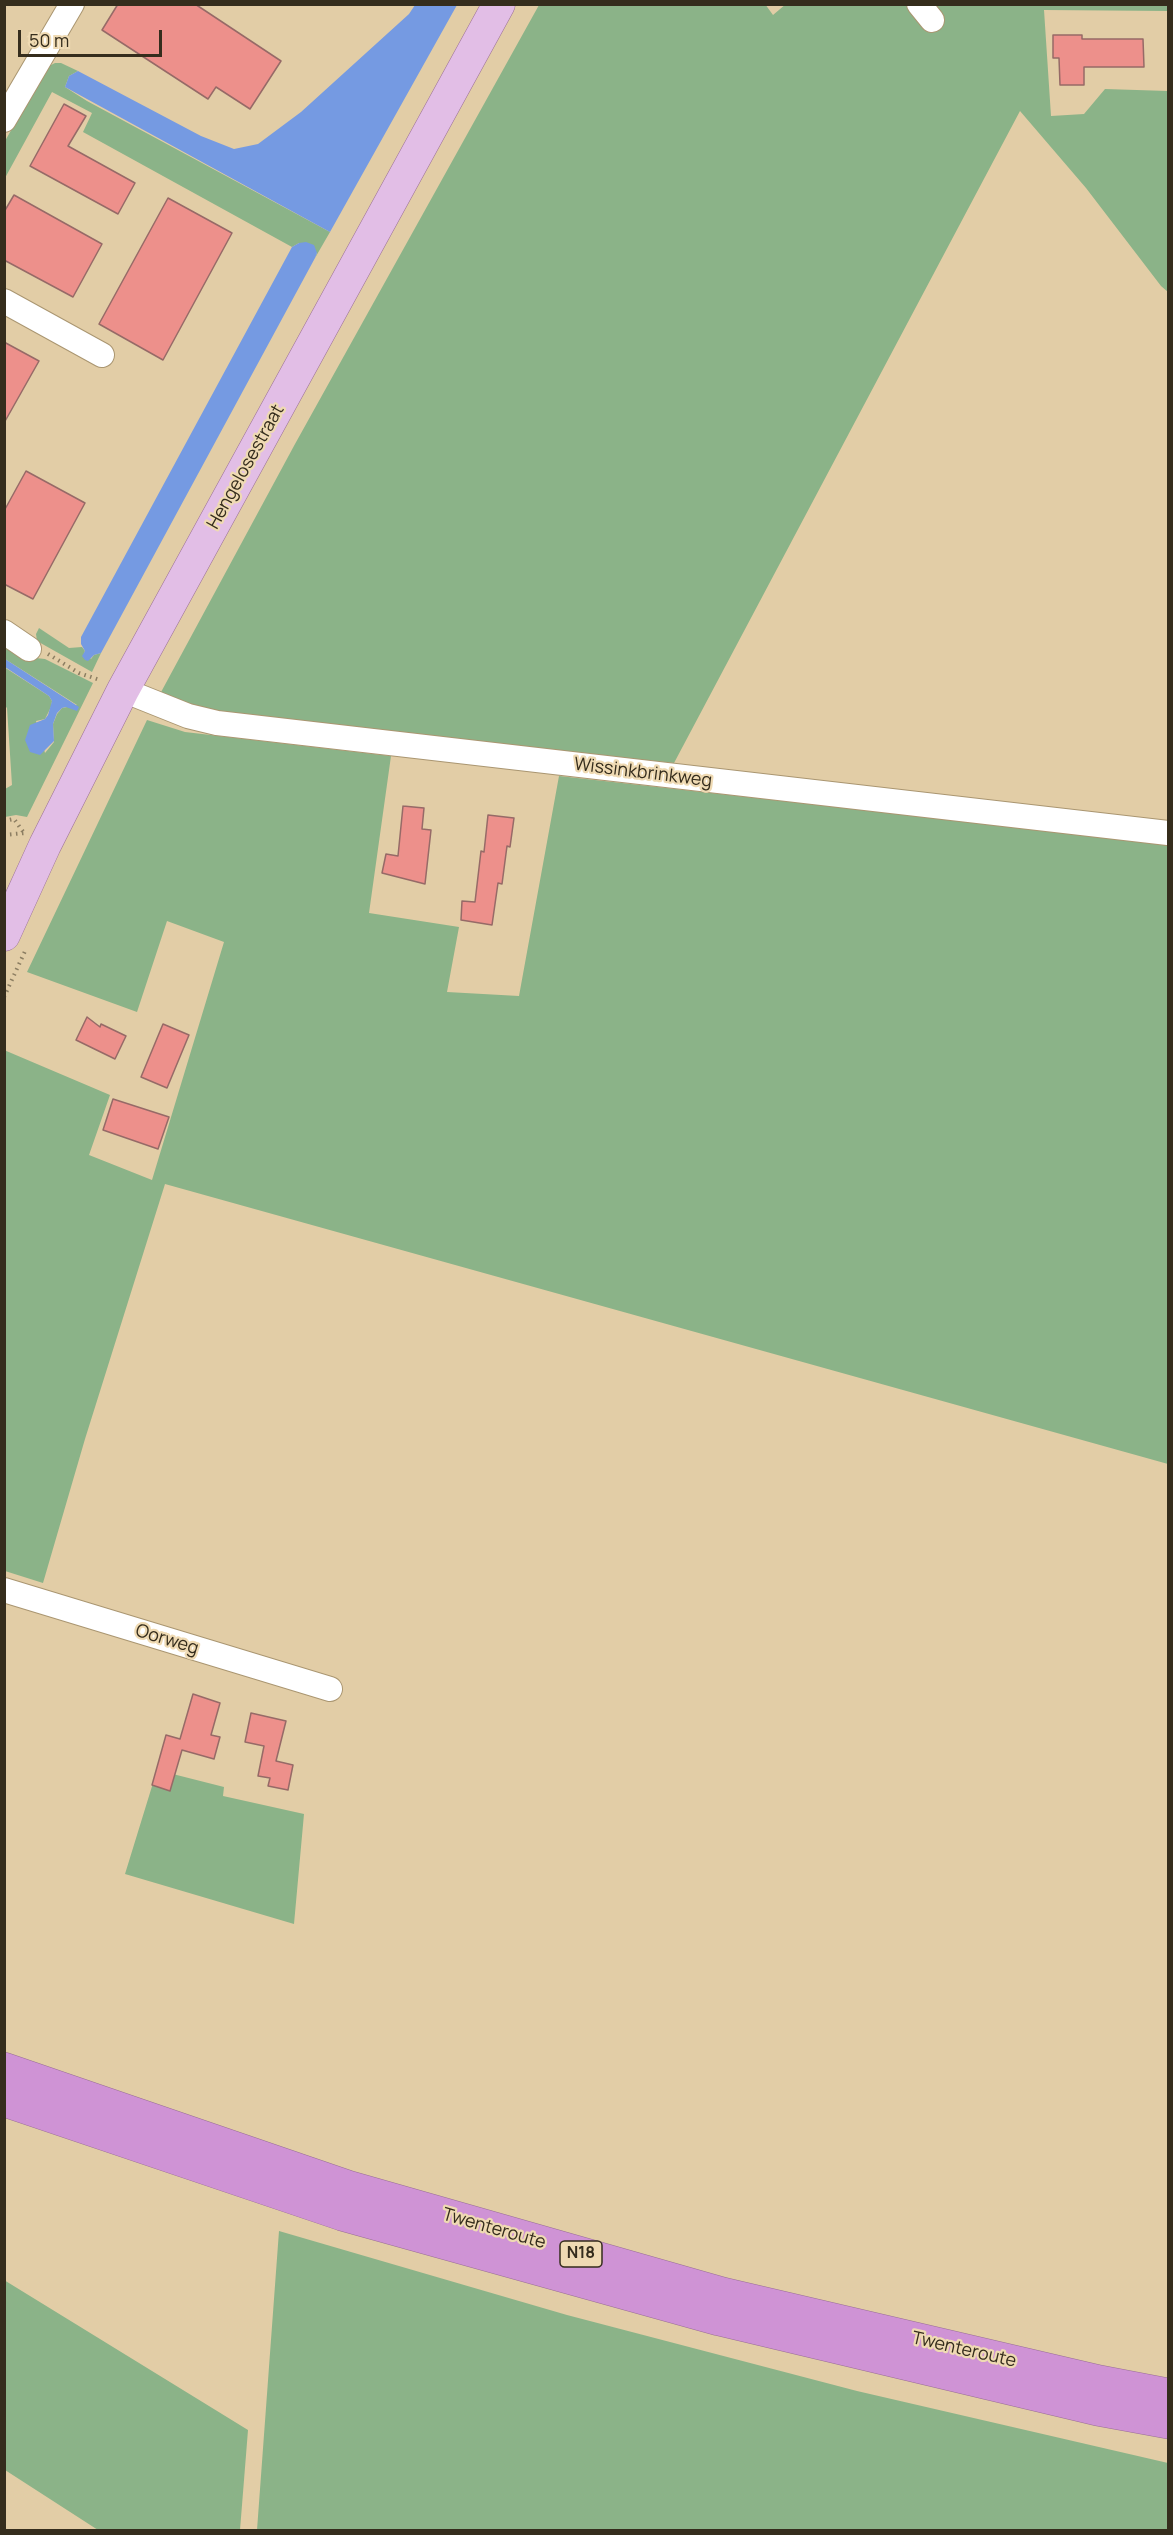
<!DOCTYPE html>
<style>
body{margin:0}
#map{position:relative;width:1173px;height:2535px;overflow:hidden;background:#e2cda6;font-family:Manrope,sans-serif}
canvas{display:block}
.frame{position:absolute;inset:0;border:6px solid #352d1d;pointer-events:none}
.scale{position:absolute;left:18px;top:30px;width:144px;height:27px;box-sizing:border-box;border:3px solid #352d1d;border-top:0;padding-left:8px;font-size:18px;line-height:21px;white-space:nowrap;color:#352d1d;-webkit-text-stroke:4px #efdab3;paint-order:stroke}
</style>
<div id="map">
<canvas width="1173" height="2535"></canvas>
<div class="frame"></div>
<div class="scale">50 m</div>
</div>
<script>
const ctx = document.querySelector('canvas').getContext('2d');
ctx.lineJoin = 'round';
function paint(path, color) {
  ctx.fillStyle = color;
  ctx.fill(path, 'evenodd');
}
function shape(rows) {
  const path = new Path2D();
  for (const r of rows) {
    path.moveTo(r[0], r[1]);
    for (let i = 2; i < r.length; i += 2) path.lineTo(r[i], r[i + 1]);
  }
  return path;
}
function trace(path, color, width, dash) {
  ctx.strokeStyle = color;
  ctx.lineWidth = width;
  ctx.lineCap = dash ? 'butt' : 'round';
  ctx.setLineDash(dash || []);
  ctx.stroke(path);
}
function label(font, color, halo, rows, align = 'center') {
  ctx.font = font + ' Manrope,sans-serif';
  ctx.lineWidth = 4.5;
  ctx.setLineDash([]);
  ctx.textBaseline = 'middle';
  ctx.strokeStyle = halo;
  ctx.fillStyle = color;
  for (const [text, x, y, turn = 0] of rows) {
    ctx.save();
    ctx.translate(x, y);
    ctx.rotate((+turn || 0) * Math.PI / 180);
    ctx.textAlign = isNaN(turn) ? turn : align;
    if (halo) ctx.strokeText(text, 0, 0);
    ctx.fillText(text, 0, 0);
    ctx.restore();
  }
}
const green = shape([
 [765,4,773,15,786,4,1168,5,1168,11,1044,10,1051,116,1084,114,1105,89,1168,91,1168,292,1161,286,1086,188,1020,111,674,763,208,715,160,694,295,444,539,5],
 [55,63,61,63,78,71,69,76,65,87,87,101,330,232,315,258,317,253,299,243,292,247,83,132,92,113,52,92,5,178,5,141,47,67],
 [39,628,69,648,82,647,85,651,84,653,91,659,94,655,101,653,92,672,37,641,36,634],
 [5,645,30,662,36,658,45,659,93,683,27,817,16,815,5,817,5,789,12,785,7,708,5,706,4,667,49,696,52,701,51,707,45,719,36,721,45,753,54,742,53,724,57,714,62,708,77,705,5,659],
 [147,720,185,732,391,756,369,913,459,927,447,992,519,996,559,776,1168,844,1168,1464,165,1184,85,1439,43,1583,5,1571,4,1050,110,1095,89,1155,152,1180,224,942,167,921,137,1012,27,972],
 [157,1770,224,1787,223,1796,304,1814,294,1924,125,1874],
 [279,2231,567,2315,857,2391,1168,2463,1168,2530,257,2530],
 [4,2280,248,2430,240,2530,98,2530,5,2470]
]);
const water = shape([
 [415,5,457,5,330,232,65,87,69,76,78,71,201,136,234,149,258,144,301,112,409,14],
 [306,242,314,245,317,253,315,258,101,653,94,655,88,661,85,660,82,656,85,651,81,644,81,637,292,247,299,243],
 [5,659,79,707,77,711,66,707,62,708,57,713,53,724,54,741,40,755,30,752,25,740,30,725,45,719,48,715,52,701,49,696,5,667]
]);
const building = shape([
 [118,4,195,4,281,61,250,109,216,87,208,99,102,30,118,4],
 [1053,35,1082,35,1082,39,1143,39,1144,67,1084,67,1084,85,1060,85,1059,58,1053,58,1053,35],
 [64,104,86,116,68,146,135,183,118,214,30,166,64,104],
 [14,195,102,244,73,297,4,260,4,212,14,195],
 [168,198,232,233,163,360,99,324,168,198],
 [4,342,39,361,4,423,4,342],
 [26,471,85,503,33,599,4,584,4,511,26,471],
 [403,806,424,808,422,829,431,830,425,884,382,873,386,854,398,856,403,806],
 [488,815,514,818,510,847,507,846,502,884,498,883,492,925,461,920,462,901,475,902,481,851,484,852,488,815],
 [87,1017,100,1027,101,1024,126,1036,115,1059,76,1040,87,1017],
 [163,1024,189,1035,167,1088,141,1077,163,1024],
 [113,1099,169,1117,158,1149,103,1130,113,1099],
 [193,1694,220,1703,211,1735,220,1737,214,1759,182,1750,170,1791,152,1785,166,1735,180,1739,193,1694],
 [251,1713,286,1721,276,1761,293,1765,288,1790,268,1786,270,1778,258,1776,264,1746,245,1742,251,1713]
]);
const path = shape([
 [48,654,79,673,100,680],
 [4,821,14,819,24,833],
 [4,835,25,833],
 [4,997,26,949]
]);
const minor = shape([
 [919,4,932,20],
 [4,120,72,4],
 [4,301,102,355],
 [4,632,29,649],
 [123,690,188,716,217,723,1168,833],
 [4,1590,330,1689]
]);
const major = shape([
 [4,935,45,845,123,690,499,4]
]);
const highway = shape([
 [4,2069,348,2187,723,2294,1100,2382,1168,2395],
 [4,2100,342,2214,719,2319,1097,2409,1168,2422]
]);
const shields = [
 [581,2254,42]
];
const shieldNames = [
 ["N18",581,2254]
];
const streetNames = [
 ["Hengelosestraat",246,467,-61],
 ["Wissinkbrinkweg",643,773,7],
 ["Oorweg",167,1640,17],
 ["Twenteroute",494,2229,16],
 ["Twenteroute",964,2350,13]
];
paint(green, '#8bb388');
paint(water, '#759ae2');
paint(building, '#ed908b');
trace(building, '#966a67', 1.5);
trace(minor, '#aa9671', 26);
trace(major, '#996f95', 33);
trace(highway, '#996f95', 34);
trace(path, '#8c7e62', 4, [1.5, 4.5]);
trace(minor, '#fff', 24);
trace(major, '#e2bee6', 32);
trace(highway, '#cf93d5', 33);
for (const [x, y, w] of shields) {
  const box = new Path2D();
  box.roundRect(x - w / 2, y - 13, w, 26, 4.5);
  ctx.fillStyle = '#efdab3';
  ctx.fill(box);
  trace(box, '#352d1d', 1.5);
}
label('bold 16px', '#352d1d', null, shieldNames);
label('18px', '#352d1d', '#efdab3', streetNames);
</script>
